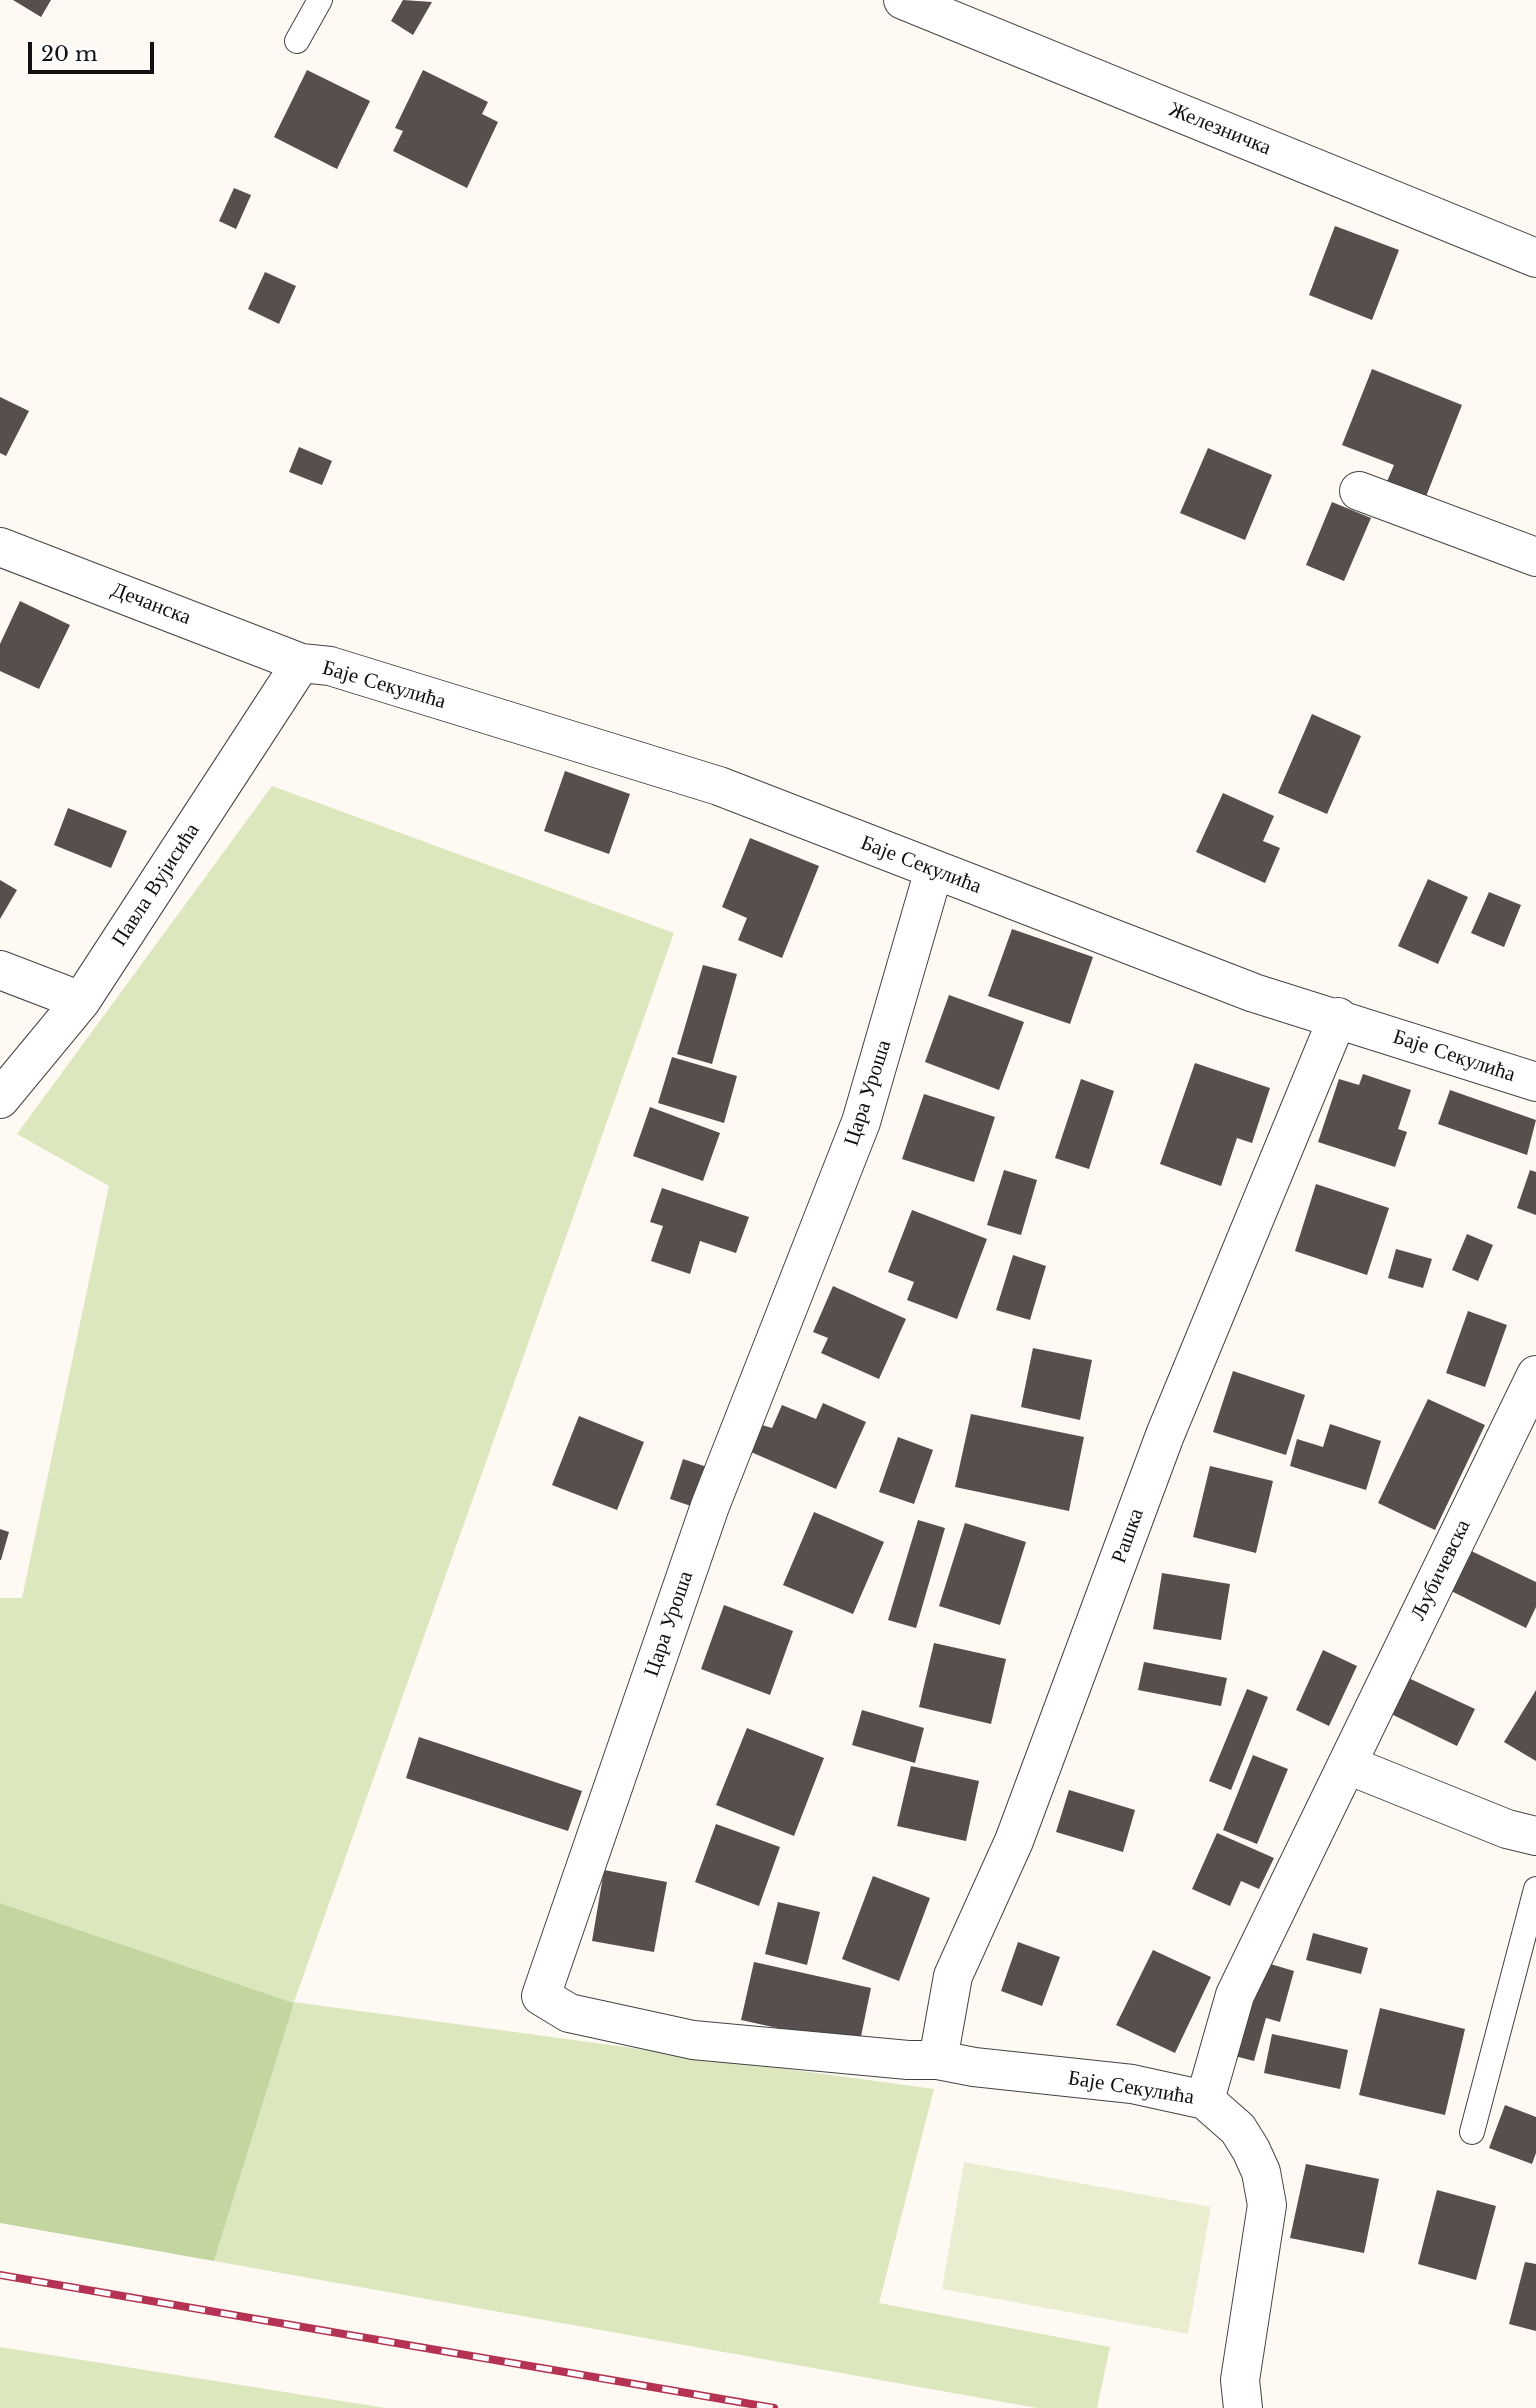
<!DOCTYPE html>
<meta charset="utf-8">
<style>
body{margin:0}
#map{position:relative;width:1536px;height:2408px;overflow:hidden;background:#fefaf3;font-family:"Libre Baskerville",serif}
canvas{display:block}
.scale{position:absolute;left:28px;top:42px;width:126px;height:32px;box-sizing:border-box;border:4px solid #101010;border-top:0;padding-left:9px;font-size:21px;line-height:24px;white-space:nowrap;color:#101010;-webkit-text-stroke:5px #fff;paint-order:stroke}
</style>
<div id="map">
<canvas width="1536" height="2408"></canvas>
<div class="scale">20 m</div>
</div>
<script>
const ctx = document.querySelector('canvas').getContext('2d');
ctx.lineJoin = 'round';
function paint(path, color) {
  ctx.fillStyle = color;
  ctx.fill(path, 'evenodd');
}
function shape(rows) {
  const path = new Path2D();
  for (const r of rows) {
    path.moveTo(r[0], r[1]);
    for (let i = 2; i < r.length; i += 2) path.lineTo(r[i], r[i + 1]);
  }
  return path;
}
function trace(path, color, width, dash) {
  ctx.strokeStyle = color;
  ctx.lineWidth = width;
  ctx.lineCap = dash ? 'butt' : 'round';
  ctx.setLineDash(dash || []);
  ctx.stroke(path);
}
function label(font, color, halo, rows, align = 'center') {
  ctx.font = font + ' "Libre Baskerville",serif';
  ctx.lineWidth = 7;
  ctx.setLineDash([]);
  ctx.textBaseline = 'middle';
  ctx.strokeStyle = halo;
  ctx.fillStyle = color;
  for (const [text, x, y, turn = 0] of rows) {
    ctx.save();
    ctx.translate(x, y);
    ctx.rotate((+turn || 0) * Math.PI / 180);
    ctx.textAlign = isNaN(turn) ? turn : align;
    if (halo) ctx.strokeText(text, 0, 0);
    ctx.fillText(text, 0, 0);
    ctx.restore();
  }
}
const green = shape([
 [272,786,674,933,294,2002,934,2089,879,2303,1110,2347,1097,2408,1037,2408,214,2261,294,2003,0,1903,0,1598,22,1598,109,1186,17,1134],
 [0,2347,386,2408,0,2408]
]);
const forest = shape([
 [0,1903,294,2003,214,2261,0,2223]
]);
const pitch = shape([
 [964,2162,1211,2207,1188,2334,942,2289]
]);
const building = shape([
 [13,0,51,0,41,17],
 [403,0,432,2,413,35,391,21],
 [307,70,370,101,337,169,274,137],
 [423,70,488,102,482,114,498,122,467,188,393,151,403,131,395,128],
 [234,188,251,195,236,229,219,221],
 [1335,226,1399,250,1372,320,1309,295],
 [265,272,296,286,279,324,248,309],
 [1372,369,1462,405,1425,499,1386,484,1394,465,1342,445],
 [0,397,29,411,6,456,0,453],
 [299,447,332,461,322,485,289,472],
 [1208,448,1272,475,1245,540,1180,513],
 [1332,502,1371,518,1344,581,1306,565],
 [20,601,70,625,39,689,0,671,0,644],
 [1312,714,1361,736,1327,814,1278,793],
 [565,771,630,794,609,854,544,831],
 [1223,793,1274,816,1263,841,1280,848,1265,883,1196,852],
 [68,808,127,831,111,868,54,845],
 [750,838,819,866,782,958,738,940,747,918,722,907],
 [1428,879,1468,897,1438,964,1398,946],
 [0,880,17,890,0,919],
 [1489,892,1521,905,1504,947,1471,933],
 [1012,929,1093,957,1070,1024,988,996],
 [703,965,737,974,712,1064,677,1054],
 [949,995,1024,1022,999,1090,925,1062],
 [672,1057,737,1076,724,1123,658,1103],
 [1195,1063,1270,1088,1252,1143,1237,1138,1221,1186,1160,1164],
 [1363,1074,1411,1090,1398,1129,1407,1132,1395,1167,1318,1142,1339,1079,1359,1085],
 [1081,1079,1114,1091,1089,1169,1055,1158],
 [1450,1090,1536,1120,1527,1155,1438,1124],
 [924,1094,995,1117,974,1182,902,1159],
 [650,1107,720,1133,703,1181,633,1156],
 [1004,1170,1037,1180,1021,1235,987,1225],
 [1530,1170,1536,1172,1536,1215,1517,1208],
 [1316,1184,1389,1208,1367,1275,1295,1251],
 [662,1188,749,1217,736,1253,700,1241,690,1274,651,1261,663,1226,650,1222],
 [912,1210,987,1239,957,1319,907,1300,914,1282,888,1272],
 [1467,1234,1493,1245,1478,1281,1452,1270],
 [1396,1249,1432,1259,1423,1288,1388,1278],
 [1013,1255,1046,1266,1030,1320,996,1310],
 [833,1286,906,1319,879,1379,821,1353,828,1338,813,1332],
 [1468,1311,1507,1325,1485,1387,1446,1373],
 [1033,1348,1092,1360,1080,1420,1021,1407],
 [1233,1371,1305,1395,1286,1455,1213,1432],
 [1428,1399,1485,1425,1435,1530,1378,1503],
 [823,1403,866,1422,836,1489,751,1452,762,1425,772,1428,782,1405,816,1419],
 [971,1414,1084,1437,1069,1511,955,1487],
 [579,1416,644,1442,617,1510,552,1485],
 [1330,1424,1381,1441,1366,1490,1290,1466,1297,1439,1323,1447],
 [898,1437,933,1450,914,1504,879,1492],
 [683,1459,710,1468,697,1508,670,1499],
 [1210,1466,1273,1481,1256,1553,1193,1537],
 [814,1512,884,1542,853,1614,783,1585],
 [918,1520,945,1528,916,1628,888,1620],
 [965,1523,1026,1542,1000,1625,939,1606],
 [0,1529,9,1532,1,1560,0,1560],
 [1465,1548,1536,1582,1536,1607,1526,1628,1445,1588],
 [1162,1573,1230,1584,1221,1640,1153,1629],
 [724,1605,793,1631,770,1695,701,1669],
 [934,1643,1006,1659,991,1724,919,1707],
 [1323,1650,1357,1666,1329,1726,1296,1710],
 [1144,1662,1227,1678,1221,1706,1138,1690],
 [1402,1675,1475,1709,1457,1746,1385,1711],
 [1247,1689,1268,1697,1231,1790,1209,1781],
 [1536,1690,1536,1761,1504,1742],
 [862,1710,924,1728,915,1763,852,1745],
 [747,1728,824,1758,794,1836,716,1805],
 [419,1737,582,1791,568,1831,406,1778],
 [1253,1755,1288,1769,1257,1844,1223,1830],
 [911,1766,979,1781,966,1841,897,1826],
 [1069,1790,1135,1810,1123,1852,1056,1832],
 [716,1824,780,1847,759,1906,695,1882],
 [1217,1833,1274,1858,1259,1889,1241,1881,1230,1906,1192,1889],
 [604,1870,667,1882,654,1952,592,1941],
 [873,1876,930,1898,899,1981,842,1959],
 [778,1902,820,1912,807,1965,765,1954],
 [1313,1933,1368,1948,1361,1974,1306,1960],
 [1018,1942,1060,1957,1042,2006,1001,1991],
 [1153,1950,1211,1977,1175,2053,1116,2025],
 [1257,1960,1294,1971,1280,2022,1266,2018,1254,2061,1231,2055],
 [754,1962,871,1988,859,2046,741,2020],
 [1380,2008,1465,2029,1445,2115,1359,2095],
 [1272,2034,1348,2050,1340,2089,1264,2073],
 [1505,2105,1536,2117,1536,2153,1532,2164,1489,2148],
 [1306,2164,1379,2179,1364,2253,1290,2238],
 [1437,2190,1496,2206,1476,2280,1418,2264],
 [1525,2262,1536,2264,1536,2331,1509,2324]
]);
const lane = shape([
 [297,41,320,0],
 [1472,2132,1536,1889]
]);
const street = shape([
 [903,0,1536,258],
 [1359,491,1536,557],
 [0,547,301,663,330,666,719,786,1254,993,1536,1082],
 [934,870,861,1122,710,1506,541,1996,569,2013,693,2040,908,2060,938,2060,974,2067,1132,2084,1205,2100,1238,2129,1251,2150,1261,2172,1267,2205,1240,2380,1243,2408],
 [0,970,81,1001],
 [0,1099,81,1001,301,663],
 [1348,1765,1507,1829,1536,1836],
 [938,2060,953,1976,1014,1841,1165,1435,1338,1017],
 [1205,2100,1235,1995,1536,1375]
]);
const rail = shape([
 [0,2275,774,2408]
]);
const streetNames = [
 ["Железничка",1220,129,22],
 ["Дечанска",151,604,21],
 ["Баје Секулића",384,685,16],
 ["Баје Секулића",921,865,21],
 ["Павла Вујисића",156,885,-57],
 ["Баје Секулића",1454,1056,18],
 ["Цара Уроша",868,1093,-72],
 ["Рашка",1128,1536,-70],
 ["Љубичевска",1441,1570,-64],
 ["Цара Уроша",669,1624,-71],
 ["Баје Секулића",1131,2088,9]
];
paint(green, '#dce7be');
paint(forest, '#c3d69f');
paint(pitch, '#eaeed0');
paint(building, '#574f4d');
trace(lane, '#434343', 26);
trace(street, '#434343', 40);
trace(lane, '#fff', 24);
trace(street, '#fff', 38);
trace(rail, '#b53253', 8);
trace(rail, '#fff', 5, [16]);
label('21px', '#101010', '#fff', streetNames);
</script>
